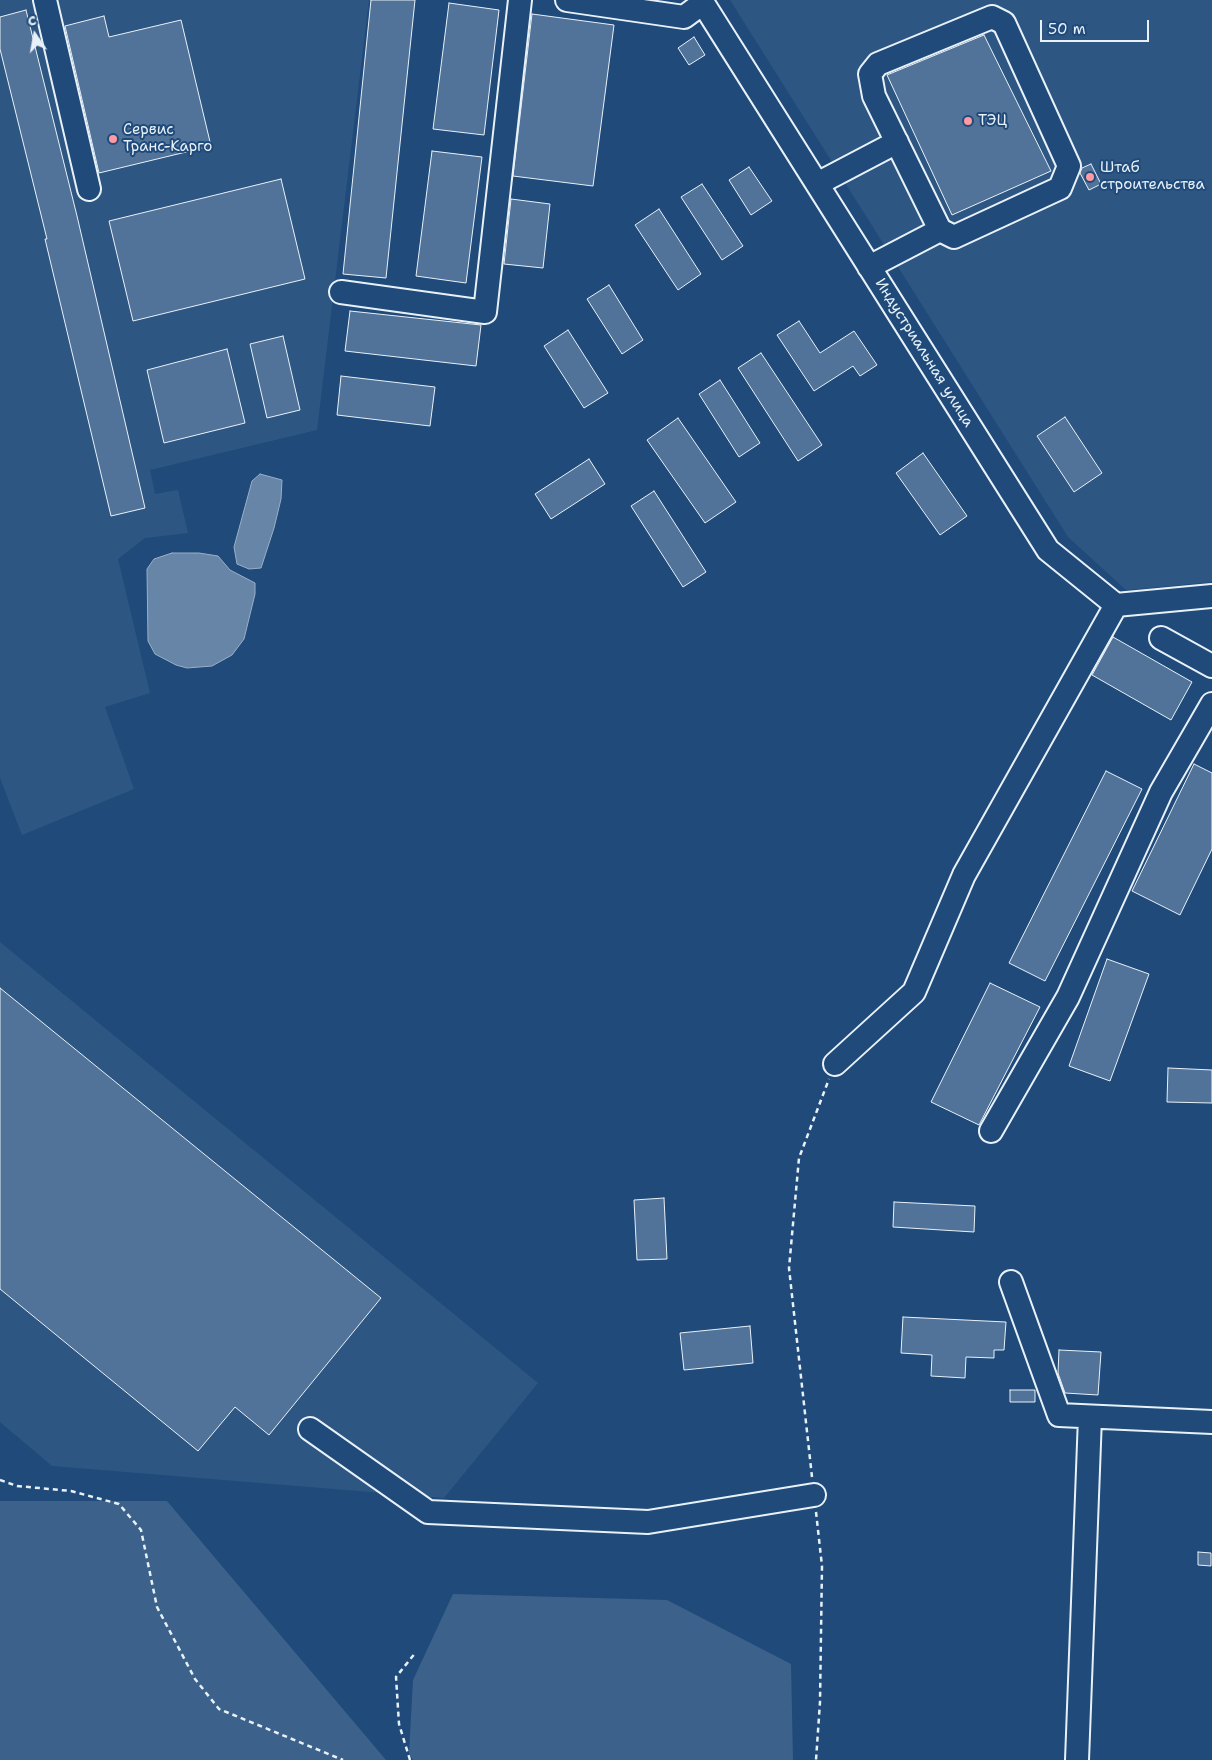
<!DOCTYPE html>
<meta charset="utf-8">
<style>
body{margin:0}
#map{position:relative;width:1212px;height:1760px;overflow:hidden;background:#1f4a7a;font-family:"Shantell Sans",sans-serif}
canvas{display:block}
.north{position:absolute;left:10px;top:10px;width:50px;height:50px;-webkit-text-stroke:4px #1f4a7a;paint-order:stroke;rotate:348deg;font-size:14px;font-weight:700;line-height:20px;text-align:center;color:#e8f1f8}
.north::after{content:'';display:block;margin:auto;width:18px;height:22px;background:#e8f1f8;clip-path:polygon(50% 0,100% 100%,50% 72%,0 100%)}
.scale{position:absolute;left:1040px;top:20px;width:109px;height:22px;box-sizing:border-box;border:2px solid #e8f1f8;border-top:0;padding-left:6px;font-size:15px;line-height:18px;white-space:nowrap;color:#e8f1f8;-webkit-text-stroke:4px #1f4a7a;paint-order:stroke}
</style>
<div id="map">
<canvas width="1212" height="1760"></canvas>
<div class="north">С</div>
<div class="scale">50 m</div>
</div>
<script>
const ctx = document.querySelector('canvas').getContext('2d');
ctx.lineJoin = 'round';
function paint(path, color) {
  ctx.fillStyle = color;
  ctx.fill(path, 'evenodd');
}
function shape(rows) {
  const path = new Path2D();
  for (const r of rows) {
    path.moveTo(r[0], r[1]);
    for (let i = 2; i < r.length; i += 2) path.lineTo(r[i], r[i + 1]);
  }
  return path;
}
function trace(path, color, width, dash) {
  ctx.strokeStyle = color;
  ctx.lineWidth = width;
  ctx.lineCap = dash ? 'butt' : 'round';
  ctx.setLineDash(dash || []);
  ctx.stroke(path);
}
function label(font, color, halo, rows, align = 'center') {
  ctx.font = font + ' "Shantell Sans",sans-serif';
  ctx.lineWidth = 4;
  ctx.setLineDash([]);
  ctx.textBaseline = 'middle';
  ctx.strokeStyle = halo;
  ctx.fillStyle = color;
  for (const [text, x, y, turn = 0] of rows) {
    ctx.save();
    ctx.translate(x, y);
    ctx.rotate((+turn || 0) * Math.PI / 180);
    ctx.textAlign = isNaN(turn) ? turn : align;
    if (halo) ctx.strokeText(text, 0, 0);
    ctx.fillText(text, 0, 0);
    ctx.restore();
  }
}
const built = shape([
 [0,0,369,0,317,430,150,470,155,494,178,490,188,533,145,538,118,559,150,693,105,707,134,789,22,835,0,778],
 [730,0,1212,0,1212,582,1126,590,1068,537],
 [0,942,538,1383,444,1498,52,1466,0,1422]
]);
const green = shape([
 [0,1501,167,1501,386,1760,0,1760],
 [453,1594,667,1600,791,1664,793,1760,413,1760,409,1753,413,1680]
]);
const water = shape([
 [260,474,282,480,281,499,274,528,261,568,249,569,237,564,234,547,252,481,260,474],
 [172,553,199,553,218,556,230,570,255,583,255,594,244,639,232,655,212,666,187,668,176,665,155,654,148,641,147,569,154,559,172,553]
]);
const building = shape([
 [371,0,415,0,386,278,343,274,371,0],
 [449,3,499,10,484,135,433,129,449,3],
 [26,10,77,216,145,508,111,516,45,239,47,239,0,49,0,17,26,10],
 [532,14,614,25,593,186,513,176,532,14],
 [104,16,109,37,181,20,211,146,99,173,65,26,104,16],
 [984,35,1051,171,952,215,887,75,984,35],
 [694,37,705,55,689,65,678,48,694,37],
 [432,151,482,157,466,283,416,276,432,151],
 [1091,164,1101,184,1089,190,1080,173,1082,168,1091,164],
 [749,167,772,201,751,215,729,180,749,167],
 [281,179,305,279,133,321,109,221,281,179],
 [702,184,743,246,722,260,681,197,702,184],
 [511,199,550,204,543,268,504,264,511,199],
 [659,209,701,274,678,290,635,225,659,209],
 [609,285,643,340,622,354,587,299,609,285],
 [350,311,481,325,476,366,345,351,350,311],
 [799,321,820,353,854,331,877,365,860,376,853,366,814,391,777,335,799,321],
 [568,330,608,393,584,408,544,346,568,330],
 [283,336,300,410,267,418,250,344,283,336],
 [227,349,245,423,164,443,147,370,227,349],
 [761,353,822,445,798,461,738,368,761,353],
 [341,376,435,387,430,426,337,415,341,376],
 [720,380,760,443,739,457,699,394,720,380],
 [1065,417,1102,473,1074,492,1037,436,1065,417],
 [678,418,736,502,705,523,647,440,678,418],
 [923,453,967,516,940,535,896,473,923,453],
 [589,459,605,484,551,519,535,494,589,459],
 [654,491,706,572,683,587,631,506,654,491],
 [1113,637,1192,682,1171,720,1092,675,1113,637],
 [1194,764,1212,773,1212,849,1180,915,1132,891,1194,764],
 [1106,771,1142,789,1045,981,1009,963,1106,771],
 [1107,959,1149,974,1110,1081,1069,1066,1107,959],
 [990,983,1040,1007,979,1125,931,1102,990,983],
 [0,988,381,1298,269,1435,235,1407,198,1451,0,1289,0,988],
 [1168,1068,1212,1070,1212,1103,1167,1102,1168,1068],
 [664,1198,667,1259,637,1260,634,1200,664,1198],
 [894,1202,975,1206,974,1232,893,1227,894,1202],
 [903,1317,1006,1322,1004,1350,994,1350,994,1358,966,1357,965,1378,931,1376,932,1355,901,1353,903,1317],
 [750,1326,753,1363,684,1370,680,1333,750,1326],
 [1059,1350,1101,1352,1098,1395,1065,1393,1058,1373,1059,1350],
 [1010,1390,1035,1390,1035,1402,1010,1402,1010,1390],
 [1198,1552,1211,1553,1211,1566,1198,1565,1198,1552]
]);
const path = shape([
 [812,1477,789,1268,799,1158,829,1079],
 [0,1480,17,1486,71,1491,119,1504,141,1530,157,1607,195,1679,219,1709,343,1760],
 [816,1512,822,1566,820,1702,816,1760],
 [410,1760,399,1724,396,1677,416,1652]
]);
const minor = shape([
 [45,0,89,189],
 [567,0,684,17,703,3],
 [701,0,1048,550,1116,605,1212,596],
 [817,184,897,142],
 [869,267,940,230,954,237,1060,188,1069,166,1004,23,992,17,878,64,870,74,874,96,940,230],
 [341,292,485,312,520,0],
 [1161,638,1212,666],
 [835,1064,914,992,964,875,1116,605],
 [991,1131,1068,997,1161,792,1212,704],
 [1011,1282,1059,1415,1212,1422],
 [310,1429,428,1512,648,1522,814,1495],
 [1077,1760,1090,1417]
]);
const markers = [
 [968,121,5,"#ff9aa2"],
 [113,139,5,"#ff9aa2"],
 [1090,177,5,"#ff9aa2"]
];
const poiNames = [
 ["ТЭЦ",978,121],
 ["Сервис",123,130],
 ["Транс-Карго",123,147],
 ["Штаб",1100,168],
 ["строительства",1100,185]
];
const streetNames = [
 ["Индустриальная улица",924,353,58]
];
paint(built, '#2e5683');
paint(green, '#3c628c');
paint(water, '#6685a7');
trace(water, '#9ab0c7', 1);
paint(building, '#517399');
trace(building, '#e8f1f8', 1);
trace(minor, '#e8f1f8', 26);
trace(path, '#e8f1f8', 2.5, [5, 4]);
trace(minor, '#1f4a7a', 22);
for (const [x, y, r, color] of markers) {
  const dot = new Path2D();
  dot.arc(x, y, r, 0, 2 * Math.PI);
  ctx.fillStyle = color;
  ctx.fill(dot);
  trace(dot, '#1f4a7a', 2);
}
label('15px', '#e8f1f8', '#1f4a7a', poiNames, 'left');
label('15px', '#e8f1f8', '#1f4a7a', streetNames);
</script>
